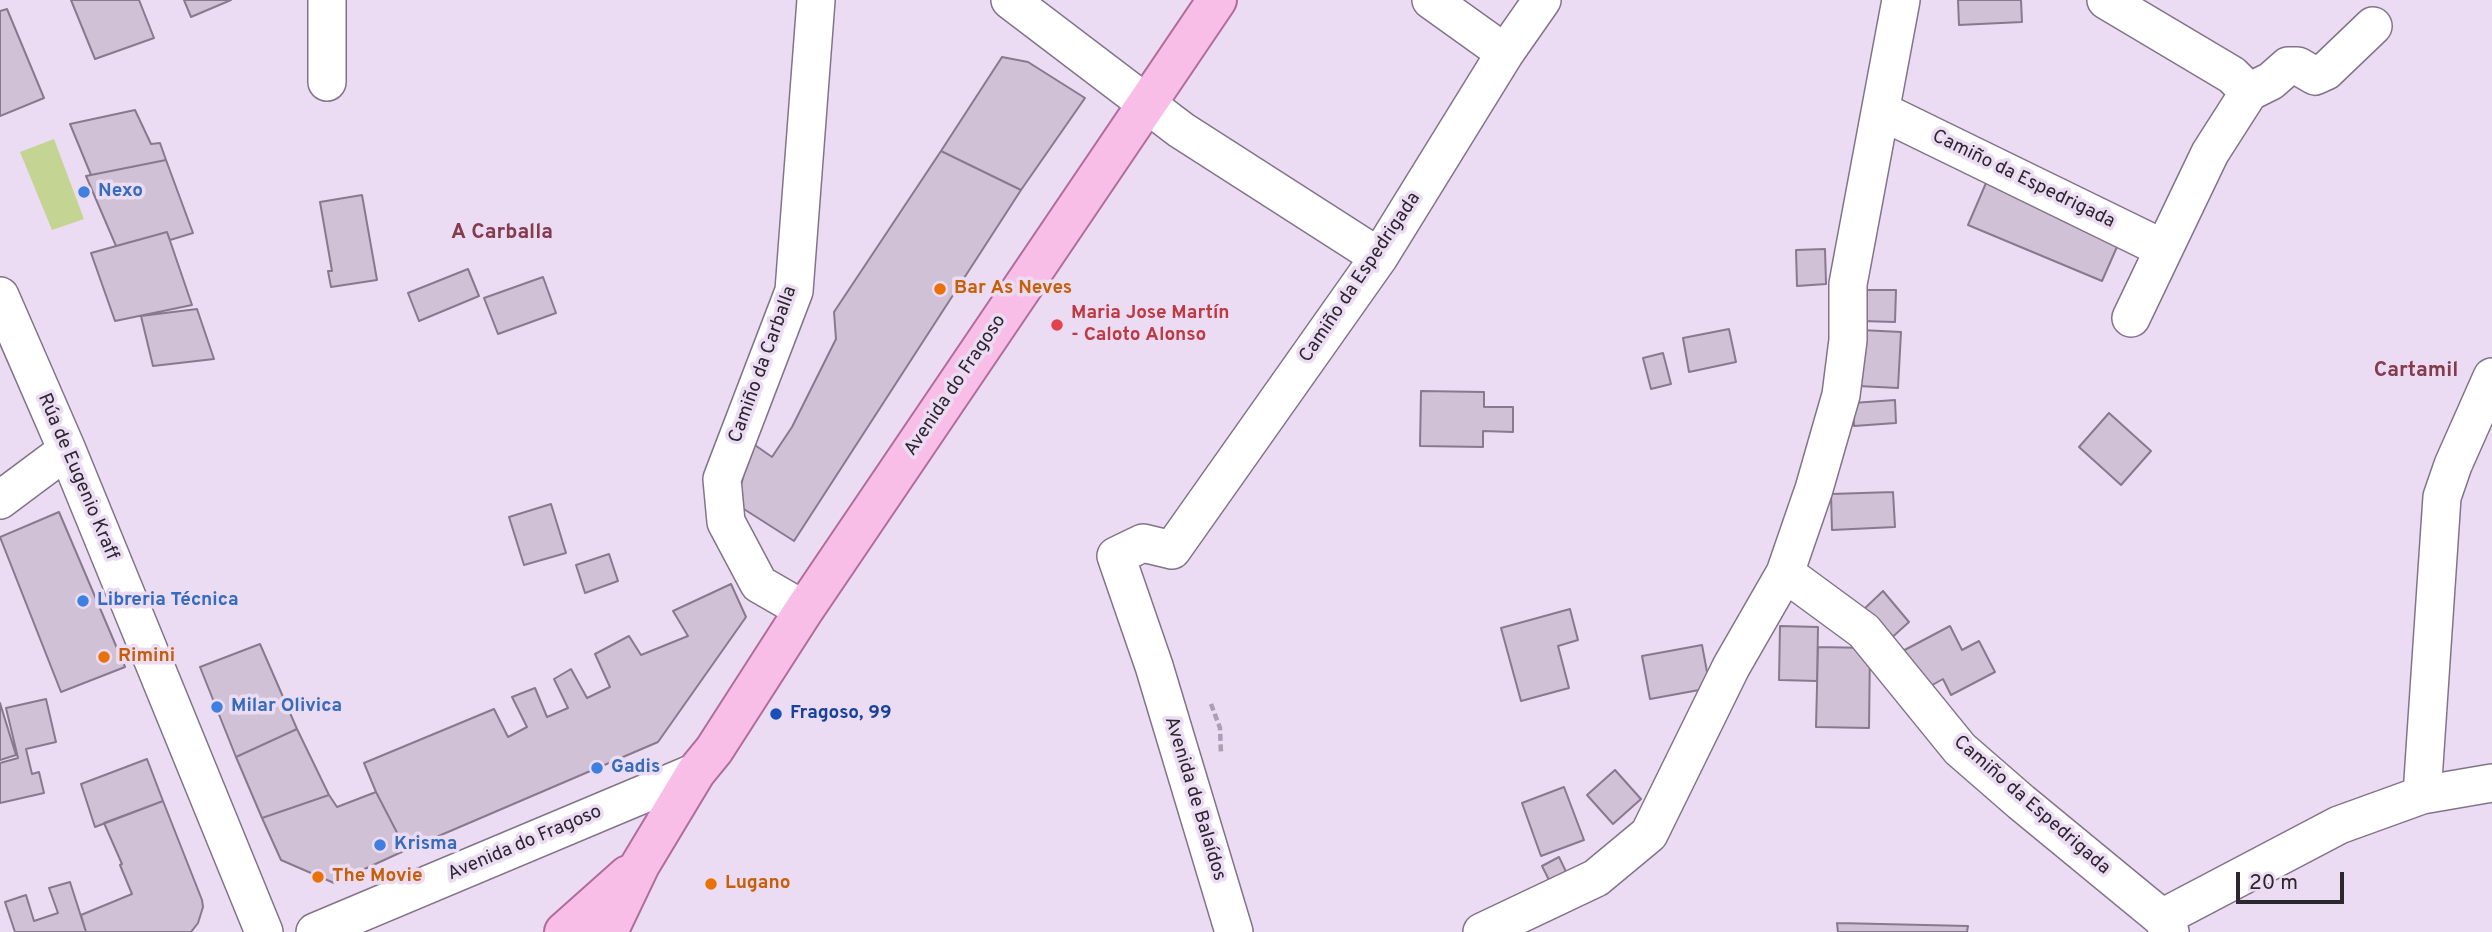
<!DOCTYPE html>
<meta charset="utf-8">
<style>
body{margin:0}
#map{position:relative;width:2492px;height:932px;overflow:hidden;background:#ecdcf3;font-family:Overpass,sans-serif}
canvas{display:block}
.scale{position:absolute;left:2236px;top:872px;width:108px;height:32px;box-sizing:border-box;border:4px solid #2c262f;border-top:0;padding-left:9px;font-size:21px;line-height:24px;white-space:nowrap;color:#2c262f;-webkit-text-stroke:5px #ecdcf3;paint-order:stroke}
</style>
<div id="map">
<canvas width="2492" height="932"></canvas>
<div class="scale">20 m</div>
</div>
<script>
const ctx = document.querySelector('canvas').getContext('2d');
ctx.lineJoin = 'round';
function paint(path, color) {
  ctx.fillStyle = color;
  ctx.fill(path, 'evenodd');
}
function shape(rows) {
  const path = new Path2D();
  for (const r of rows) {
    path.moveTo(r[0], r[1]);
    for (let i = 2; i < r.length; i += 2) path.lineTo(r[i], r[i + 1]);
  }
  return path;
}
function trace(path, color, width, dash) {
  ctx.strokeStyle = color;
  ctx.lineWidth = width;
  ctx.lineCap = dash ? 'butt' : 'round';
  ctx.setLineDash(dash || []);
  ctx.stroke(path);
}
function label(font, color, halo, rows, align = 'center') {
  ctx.font = font + ' Overpass,sans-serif';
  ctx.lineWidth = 7;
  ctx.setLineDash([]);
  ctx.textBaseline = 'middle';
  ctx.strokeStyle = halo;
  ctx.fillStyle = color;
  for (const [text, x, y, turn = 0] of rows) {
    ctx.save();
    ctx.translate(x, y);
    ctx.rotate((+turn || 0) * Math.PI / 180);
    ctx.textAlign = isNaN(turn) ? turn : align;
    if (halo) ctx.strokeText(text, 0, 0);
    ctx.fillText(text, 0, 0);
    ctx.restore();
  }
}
const green = shape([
 [54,139,84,219,52,230,20,152]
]);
const building = shape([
 [71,0,139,0,154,38,95,59,71,0],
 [184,0,231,0,191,17,184,0],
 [1958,0,2021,0,2022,22,1959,25,1958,0],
 [7,9,44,98,0,116,0,11,7,9],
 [1002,57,1028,62,1085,98,1021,190,941,151,1002,57],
 [135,110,151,144,160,143,166,160,91,175,70,124,135,110],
 [941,151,1021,190,794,541,736,504,752,443,772,457,792,427,836,339,834,312,941,151],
 [166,160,193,233,170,240,167,232,116,246,86,176,166,160],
 [1986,183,2120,240,2102,281,1968,225,1986,183],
 [362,195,377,280,331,287,328,271,332,271,320,202,362,195],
 [167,232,192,305,115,321,91,253,167,232],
 [1825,249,1826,284,1797,286,1796,250,1825,249],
 [468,269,479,296,419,321,408,293,468,269],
 [543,277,556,313,498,334,484,298,543,277],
 [1862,290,1896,290,1895,322,1861,321,1862,290],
 [197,309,214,359,153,366,141,316,197,309],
 [1729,329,1736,362,1689,372,1683,338,1729,329],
 [1861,330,1901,332,1898,388,1858,386,1861,330],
 [1663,353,1671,384,1651,389,1643,358,1663,353],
 [1421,391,1484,392,1484,407,1513,407,1513,432,1483,431,1483,447,1420,446,1421,391],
 [1895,400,1896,423,1854,426,1853,403,1895,400],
 [2109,413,2151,451,2121,485,2079,447,2109,413],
 [1893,492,1895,527,1832,530,1831,494,1893,492],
 [551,504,566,553,524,565,509,517,551,504],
 [59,512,125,667,61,692,0,537,59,512],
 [609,554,618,581,585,593,576,565,609,554],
 [731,584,746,617,658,742,406,850,376,792,364,763,494,709,508,737,527,727,512,697,535,688,547,717,568,708,554,679,571,669,587,698,610,687,595,654,629,636,641,655,688,636,673,611,731,584],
 [1883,591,1909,622,1888,641,1862,611,1883,591],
 [1570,609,1578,640,1558,646,1569,688,1521,701,1501,628,1570,609],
 [1780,626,1818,627,1817,681,1779,680,1780,626],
 [1950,626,1962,650,1979,641,1995,672,1951,695,1943,679,1918,693,1897,654,1950,626],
 [260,644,297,729,236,757,200,667,260,644],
 [1702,645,1710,688,1650,699,1642,656,1702,645],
 [1818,647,1870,648,1869,728,1816,727,1818,647],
 [46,699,56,742,26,749,32,774,39,772,44,793,0,803,0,763,18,758,6,708,46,699],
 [0,703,16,755,0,760,0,703],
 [297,729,329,795,262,818,236,757,297,729],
 [147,759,163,801,95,827,81,784,147,759],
 [1615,770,1641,799,1613,824,1587,795,1615,770],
 [1564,787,1584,840,1541,856,1522,803,1564,787],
 [376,792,406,850,334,883,281,860,262,818,329,795,337,807,376,792],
 [163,801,202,900,203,907,198,923,191,932,86,932,81,915,132,894,120,865,122,864,104,823,163,801],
 [1559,857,1570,880,1553,888,1542,866,1559,857],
 [70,882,86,932,15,932,5,902,26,895,34,921,58,913,49,888,70,882],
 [1837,923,1968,926,1967,932,1838,932,1837,923]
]);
const path = shape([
 [1211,704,1220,728,1221,754]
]);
const minor = shape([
 [327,0,327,82],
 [1010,0,1181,130,1379,257],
 [1431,0,1505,53],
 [2249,92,2271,81,2288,66,2298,66,2315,76,2326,71,2373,26],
 [1881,111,2164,249,2210,153,2249,92,2232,75,2106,0],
 [0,296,67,450,264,932],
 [2131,318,2164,249],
 [0,500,67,450],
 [1785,573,1864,631,1960,749,2021,802,2162,918,2170,932],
 [804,610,759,584,726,522,722,479,794,291,816,0],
 [2422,795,2442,497,2453,465,2492,377],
 [2162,918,2339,825,2422,795,2492,783],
 [315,932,696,772],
 [1234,932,1154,666,1116,556,1143,543,1172,550,1379,257,1505,53,1542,0],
 [1482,932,1596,878,1649,834,1731,667,1785,573,1814,489,1841,395,1848,340,1848,284,1901,0]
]);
const major = shape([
 [564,932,628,875],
 [608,932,640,865,696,772,714,750,804,610,1217,0]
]);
const markers = [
 [84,192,7,"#3f7fe0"],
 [940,289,7,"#e8710a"],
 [1057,325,7,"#e0444e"],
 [83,601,7,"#3f7fe0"],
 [104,657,7,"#e8710a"],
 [217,707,7,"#3f7fe0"],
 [776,714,7,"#1a4fb4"],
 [597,768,7,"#3f7fe0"],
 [380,845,7,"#3f7fe0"],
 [318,877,7,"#e8710a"],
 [711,884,7,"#e8710a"]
];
const streetNames = [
 ["Camiño da Espedrigada",2023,180,26],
 ["Camiño da Espedrigada",1361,278,-56],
 ["Camiño da Carballa",764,365,-70],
 ["Avenida do Fragoso",956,386,-56],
 ["Rúa de Eugenio Kraff",77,477,67],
 ["Avenida de Balaídos",1194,799,73],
 ["Camiño da Espedrigada",2031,806,41],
 ["Avenida do Fragoso",525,844,-23]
];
const shopNames = [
 ["Nexo",98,192],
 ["Libreria Técnica",97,601],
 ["Milar Olivica",231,707],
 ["Gadis",611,768],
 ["Krisma",394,845]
];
const foodNames = [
 ["Bar As Neves",954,289],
 ["Rimini",118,657],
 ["The Movie",332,877],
 ["Lugano",725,884]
];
const healthNames = [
 ["Maria Jose Martín",1071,314],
 ["- Caloto Alonso",1071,336]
];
const transitNames = [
 ["Fragoso, 99",790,714]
];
const neighbourhoodNames = [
 ["A Carballa",502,234],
 ["Cartamil",2416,372]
];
paint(green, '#c3d493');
paint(building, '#d1c1d7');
trace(building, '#88798e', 2);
trace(minor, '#827488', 40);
trace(major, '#af6c9c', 42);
trace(path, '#ac9fb1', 4.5, [7, 3.5]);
trace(minor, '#fff', 37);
trace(major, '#f9bee7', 38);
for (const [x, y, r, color] of markers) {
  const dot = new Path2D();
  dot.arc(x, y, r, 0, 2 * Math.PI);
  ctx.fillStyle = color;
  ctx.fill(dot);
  trace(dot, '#ecdcf3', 2.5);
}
label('19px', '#2c262f', '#ecdcf3', streetNames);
label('bold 19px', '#366cbe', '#ecdcf3', shopNames, 'left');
label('bold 19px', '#c56008', '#ecdcf3', foodNames, 'left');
label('bold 19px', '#be3a42', '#ecdcf3', healthNames, 'left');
label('bold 19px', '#164399', '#ecdcf3', transitNames, 'left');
label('bold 21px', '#833b4d', '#ecdcf3', neighbourhoodNames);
</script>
